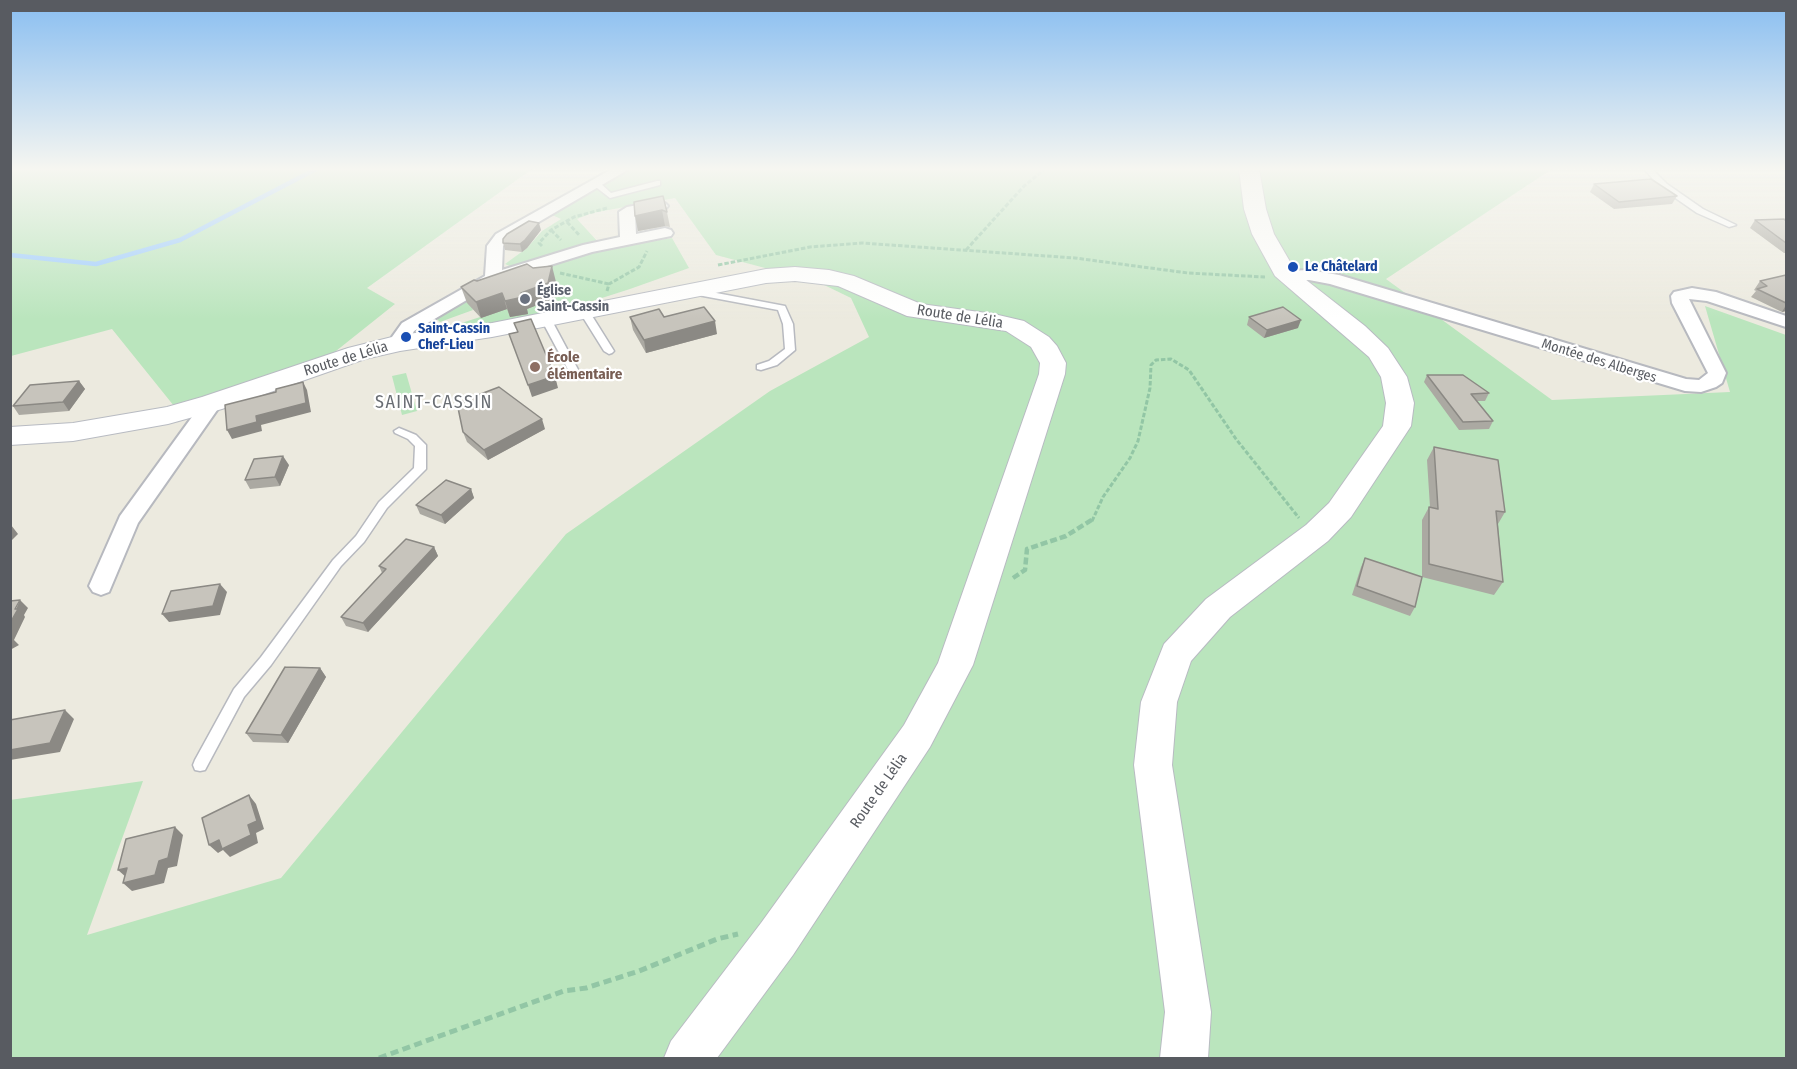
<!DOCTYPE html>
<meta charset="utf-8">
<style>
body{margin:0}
#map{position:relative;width:1797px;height:1069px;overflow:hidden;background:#eceadf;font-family:"Fira Sans Condensed",sans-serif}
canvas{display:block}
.frame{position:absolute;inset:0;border:12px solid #585b61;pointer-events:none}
</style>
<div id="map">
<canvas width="1797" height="1069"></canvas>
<div class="frame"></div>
</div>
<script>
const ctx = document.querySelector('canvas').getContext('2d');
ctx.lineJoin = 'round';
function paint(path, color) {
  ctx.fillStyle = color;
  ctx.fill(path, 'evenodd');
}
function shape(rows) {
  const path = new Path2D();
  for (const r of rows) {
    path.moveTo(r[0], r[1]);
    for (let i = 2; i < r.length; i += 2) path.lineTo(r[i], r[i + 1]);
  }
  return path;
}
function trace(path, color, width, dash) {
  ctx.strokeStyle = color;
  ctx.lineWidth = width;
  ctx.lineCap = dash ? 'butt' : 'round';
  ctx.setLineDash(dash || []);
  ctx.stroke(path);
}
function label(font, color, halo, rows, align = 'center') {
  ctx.font = font + ' "Fira Sans Condensed",sans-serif';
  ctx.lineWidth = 4.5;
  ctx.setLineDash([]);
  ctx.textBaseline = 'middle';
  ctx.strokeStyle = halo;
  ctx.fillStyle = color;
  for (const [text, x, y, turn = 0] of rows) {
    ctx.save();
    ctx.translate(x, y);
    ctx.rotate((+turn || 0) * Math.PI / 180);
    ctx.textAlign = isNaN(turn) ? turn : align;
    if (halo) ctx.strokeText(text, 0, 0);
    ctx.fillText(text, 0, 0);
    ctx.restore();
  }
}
const green = shape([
 [10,169,532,169,367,288,395,304,331,355,174,406,112,329,11,356],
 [628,169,1557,169,1552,169,1386,279,1552,400,1730,392,1705,306,1786,335,1786,1058,11,1058,10,800,143,781,87,935,281,878,566,534,770,391,869,337,851,298,818,282,716,255,675,198,592,213,577,219,599,243,516,269,505,264,527,248,542,231,561,219,550,214],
 [672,238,689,268,630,289,580,305,493,326,446,332,443,329,508,308,513,313,552,299,472,308,473,310,440,322,434,316,489,284,536,269,613,247],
 [406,373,417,411,402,415,392,376]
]);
const stream = shape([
 [10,255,96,264,180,240,316,169]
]);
const pathFar2 = shape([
 [567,222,580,236],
 [551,230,561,240],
 [542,246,539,243,551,230,574,217,607,208],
 [966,250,1024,186,1045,169],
 [718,265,810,247,862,243,1075,258,1188,273,1265,277],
 [560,273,609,284],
 [607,291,609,284,639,267,647,251],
 [1092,521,1103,497,1130,458,1138,441,1150,388,1151,365,1156,360,1171,359,1189,370,1236,439,1299,518]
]);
const pathFar1 = shape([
 [1013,578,1025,570,1027,549,1066,536,1093,519]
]);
const path = shape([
 [379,1058,564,991,586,988,639,971,717,939,738,934]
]);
const lane = shape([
 [1644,169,1652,169,1667,184,1703,209,1736,225,1729,227,1697,213,1661,188,1644,169],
 [657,181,660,181,660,185,610,198,592,184,599,182,611,193,657,181],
 [690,288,785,306,793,324,795,350,777,365,761,370,757,369,757,365,769,361,785,349,783,324,778,310,687,293,687,289,690,288],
 [584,308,589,311,614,351,612,353,609,354,604,351,579,311,584,308],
 [546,316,551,319,582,377,581,379,573,379,572,377,541,319,546,316],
 [399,428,416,435,426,445,426,469,387,508,364,542,341,566,271,665,244,697,205,770,200,771,195,770,193,765,195,760,234,689,261,657,333,560,356,536,379,502,414,468,415,446,408,439,395,433,394,431,399,428]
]);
const street = shape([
 [612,169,629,169,508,240,503,246,502,270,583,245,620,237,619,212,627,207,660,201,665,203,668,206,665,209,635,215,636,234,665,228,671,230,673,233,671,236,592,252,499,281,414,331,406,347,394,347,391,343,392,337,402,323,485,276,487,246,496,234,612,169],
 [1309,270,1339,275,1686,379,1699,380,1708,373,1672,303,1671,296,1674,292,1692,288,1716,292,1786,316,1786,327,1707,301,1689,299,1726,373,1722,383,1716,387,1701,392,1685,391,1330,284,1309,280,1287,281,1279,276,1287,271,1309,270],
 [212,397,219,399,222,403,138,523,109,592,101,595,93,592,89,586,120,516,205,399,212,397]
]);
const secondary = shape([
 [1239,169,1259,169,1266,209,1274,234,1296,272,1365,326,1388,348,1407,377,1414,403,1411,426,1351,517,1328,541,1230,617,1191,661,1177,702,1172,765,1211,1012,1208,1058,1160,1058,1165,1012,1134,765,1141,702,1164,644,1206,599,1306,525,1329,503,1383,426,1386,403,1381,377,1369,357,1275,276,1252,234,1244,209,1239,169],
 [795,267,829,270,854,276,921,304,994,314,1024,321,1049,337,1057,346,1066,363,1065,374,973,665,930,747,793,955,717,1058,664,1058,671,1041,761,923,904,725,938,663,1039,374,1040,363,1031,347,1006,331,907,316,838,286,795,281,766,283,492,337,400,351,365,359,222,409,168,424,73,441,10,445,10,427,73,423,167,407,202,397,348,348,400,335,492,323,766,269,795,267]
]);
const wall = shape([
 [1594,184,1677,196,1672,204,1614,209,1590,192],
 [634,202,667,212,670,227,665,226,638,231],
 [1755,220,1786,221,1786,253,1784,253,1750,228],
 [541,230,527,248,522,252,505,250,503,243],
 [533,268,556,282,553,299,527,309,528,314,510,317,507,309,481,318,467,303,461,287],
 [1786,275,1786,311,1782,312,1751,297,1756,291,1754,290,1760,281],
 [630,317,664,317,717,334,646,353,633,330],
 [1249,317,1298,328,1264,338,1247,325],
 [1427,375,1489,393,1485,401,1477,401,1493,421,1489,429,1459,430,1424,382],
 [79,381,85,389,69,411,19,415,13,406],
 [545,429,488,460,467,442,463,432],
 [1434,447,1505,512,1498,524,1503,582,1494,595,1422,577,1422,520,1429,507,1430,507,1427,460],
 [289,465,280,486,250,489,245,480],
 [471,489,474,498,445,524,420,514,416,505],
 [434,547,438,556,368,632,346,626,341,617,382,573,379,566],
 [1365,558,1415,607,1410,616,1352,595,1361,567],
 [320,668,326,677,288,743,253,742,246,733]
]);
const shadedWall = shape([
 [662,210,665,226,638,231,635,216],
 [539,223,541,230,527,248,522,252,520,244],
 [552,266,556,282,553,299,527,309,528,314,510,317,505,301,521,293],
 [502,293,507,309,481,318,476,302],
 [1786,305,1786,311,1782,312],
 [1301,320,1298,328,1264,338,1267,330],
 [715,321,717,334,646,353,644,340],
 [555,376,558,388,532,397,528,385],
 [79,381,85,389,69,411,63,402],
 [303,382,307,390,311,412,261,425,262,431,232,439,227,430],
 [542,419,545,429,488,460,484,450],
 [283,456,289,465,280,486,275,477],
 [471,489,474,498,445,524,441,515],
 [11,525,18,534,10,542],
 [434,547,438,556,368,632,363,623],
 [220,584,227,592,220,615,169,622,162,614],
 [20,600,28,608,24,615,25,617,14,640,19,645,10,650,10,623],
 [320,668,326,677,288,743,281,735],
 [65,710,74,719,60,752,10,760,10,750],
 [249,795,256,804,264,829,256,833,258,843,230,857,223,850,218,853,209,845],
 [175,827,183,835,177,866,168,868,164,883,132,891,123,883,159,861],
 [127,868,127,878,118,870]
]);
const building = shape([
 [1651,179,1677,196,1619,202,1594,184,1651,179],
 [663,196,667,212,662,210,635,216,634,202,663,196],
 [1784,219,1786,221,1786,243,1755,220,1784,219],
 [529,221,539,223,525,240,520,244,503,243,503,239,507,234,529,221],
 [527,264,533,268,552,266,548,283,521,293,523,297,505,301,502,293,476,302,461,287,474,280,477,281,527,264],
 [1786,275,1786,303,1757,289,1767,286,1760,281,1786,275],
 [704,307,715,321,644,340,630,317,659,309,664,317,704,307],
 [1283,307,1301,320,1267,330,1249,317,1283,307],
 [531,319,555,376,528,385,509,334,518,332,514,323,531,319],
 [1427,375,1463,375,1489,393,1471,394,1493,421,1463,422,1427,375],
 [79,381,63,402,13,406,30,385,79,381],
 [303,382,306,403,256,416,257,422,227,430,225,405,276,392,276,389,303,382],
 [499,387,542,419,484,450,463,432,457,403,499,387],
 [1434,447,1498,460,1505,512,1496,511,1503,582,1429,564,1429,507,1438,509,1434,447],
 [283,456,275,477,245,480,254,459,283,456],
 [446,480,471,489,441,515,416,505,446,480],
 [406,539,434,547,363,623,341,617,386,569,379,566,406,539],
 [1365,558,1422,577,1415,607,1357,586,1365,558],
 [220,584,213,606,162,614,171,591,220,584],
 [20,600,15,609,18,609,10,623,10,601,20,600],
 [285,667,320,668,281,735,246,733,285,667],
 [65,710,50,743,10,750,10,720,65,710],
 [249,795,257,821,248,825,251,835,222,849,219,840,209,845,202,818,249,795],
 [175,827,168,858,159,861,155,875,123,883,127,868,118,870,126,839,175,827]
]);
const markers = [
 [1293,267,6,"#1a4fb4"],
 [525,299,6,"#6b7280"],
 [406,337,6,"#1a4fb4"],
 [535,367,6,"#8d6e63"]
];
const farTransitnames = [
 ["Le Châtelard",1305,267],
 ["Saint-Cassin",418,329],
 ["Chef-Lieu",418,345]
];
const farWorshipnames = [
 ["Église",537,291],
 ["Saint-Cassin",537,307]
];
const farStreetnames = [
 ["Montée des Alberges",1599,361,17]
];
const streetNames = [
 ["Route de Lélia",960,317,9],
 ["Route de Lélia",346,359,-17],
 ["Route de Lélia",879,791,-55]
];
const educationNames = [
 ["École",547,358],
 ["élémentaire",547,375]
];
const quarterNames = [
 ["SAINT-CASSIN",434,403]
];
paint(green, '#bae5bd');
trace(stream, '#9cccff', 4.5);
trace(lane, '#b7b9bf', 3);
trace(street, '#b7b9bf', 4);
trace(secondary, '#b8bbc2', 2);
trace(pathFar2, '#92c6a5', 3, [4.5, 2]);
trace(pathFar1, '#92c6a5', 4.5, [7, 3]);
trace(path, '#92c6a5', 5, [8, 4.5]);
paint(lane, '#fff');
paint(street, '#fff');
paint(secondary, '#fff');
paint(wall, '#aba9a2');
paint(shadedWall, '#8b8984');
paint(building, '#c7c4bc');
trace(building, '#8b8984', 1.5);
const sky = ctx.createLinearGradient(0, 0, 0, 319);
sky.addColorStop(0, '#89bef1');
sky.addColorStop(0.53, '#f6f6f1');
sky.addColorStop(1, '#f6f6f100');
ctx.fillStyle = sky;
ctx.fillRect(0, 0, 1797, 319);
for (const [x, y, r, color] of markers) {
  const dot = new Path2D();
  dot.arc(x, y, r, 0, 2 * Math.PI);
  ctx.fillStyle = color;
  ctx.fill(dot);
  trace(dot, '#fff', 2);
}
label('bold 14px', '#164399', '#fff', farTransitnames, 'left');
label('bold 14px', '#5b616d', '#fff', farWorshipnames, 'left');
label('14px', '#585b61', '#fff', farStreetnames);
label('15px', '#585b61', '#fff', streetNames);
label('bold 15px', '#785e54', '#fff', educationNames, 'left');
ctx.letterSpacing = '1.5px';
label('18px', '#696d73', '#fff', quarterNames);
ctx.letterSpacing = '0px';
</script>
